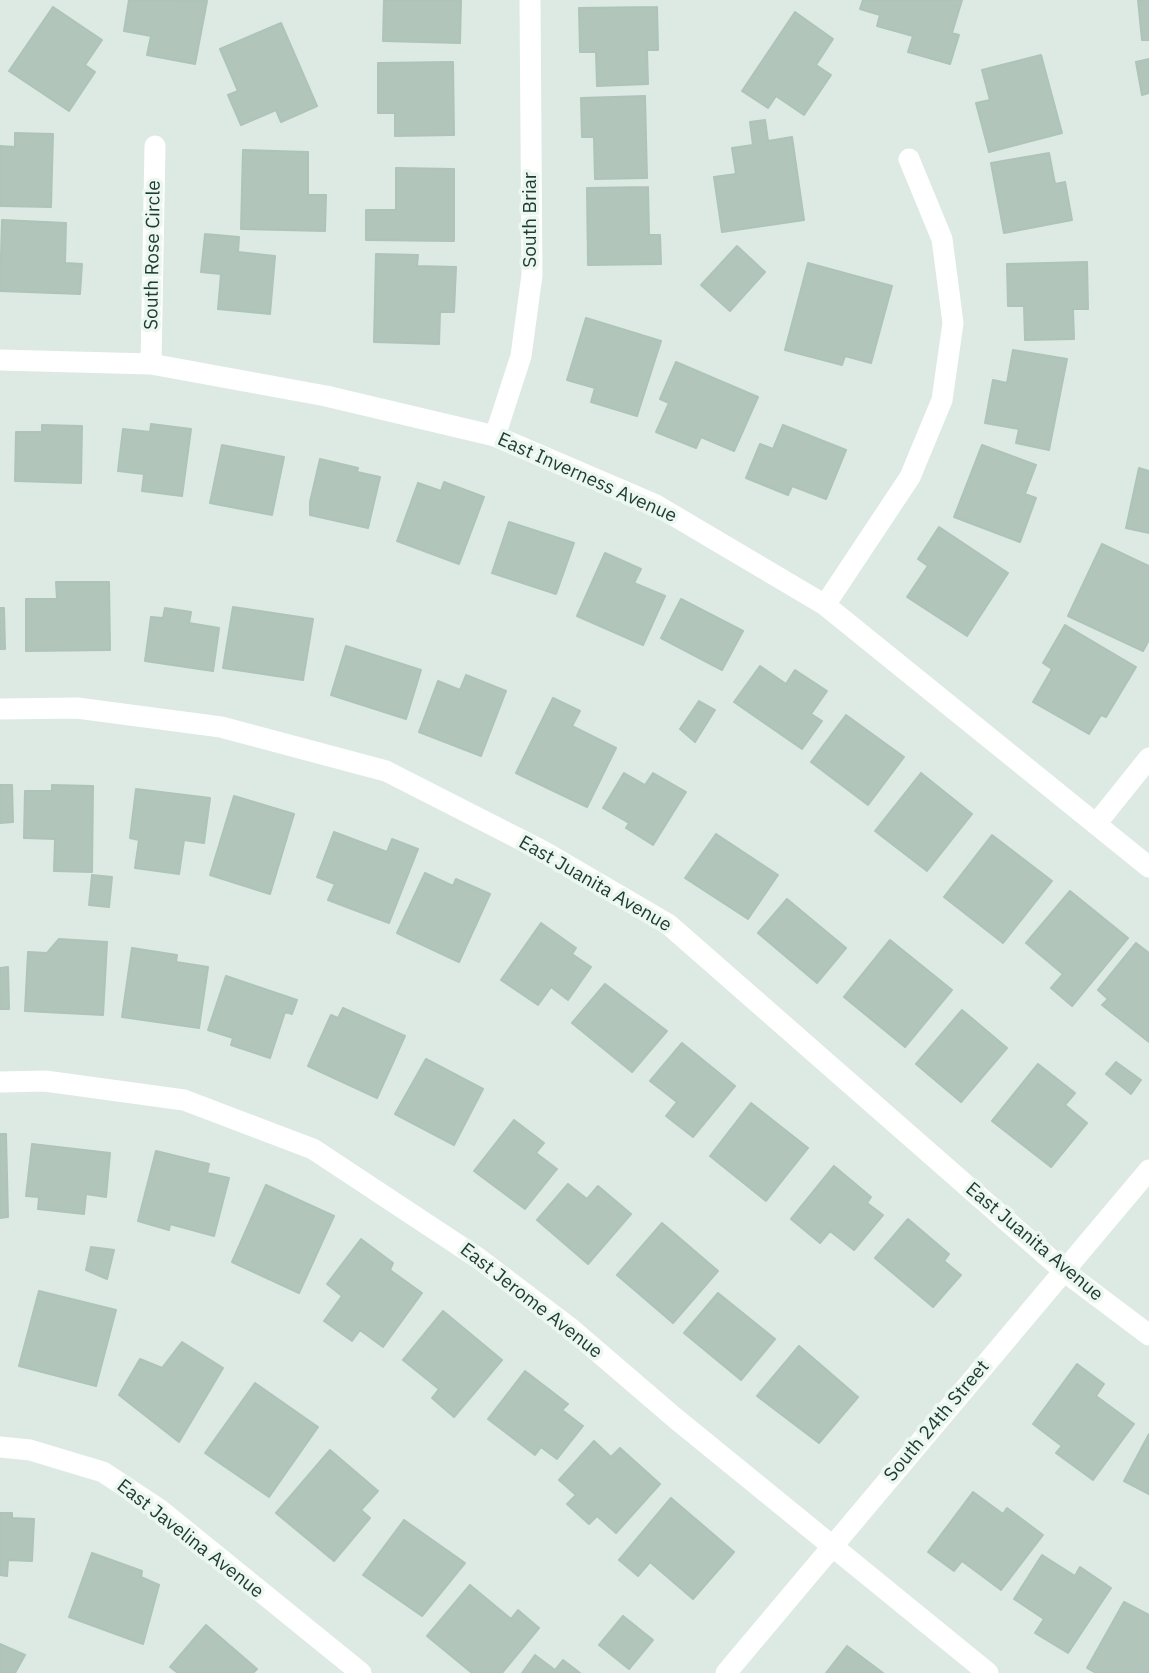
<!DOCTYPE html>
<style>
body{margin:0}
canvas{display:block;background:#dceae3}
</style>
<canvas width="1149" height="1673"></canvas>
<script>
const ctx = document.querySelector('canvas').getContext('2d');
ctx.lineJoin = 'round';
function paint(path, color) {
  ctx.fillStyle = color;
  ctx.fill(path, 'evenodd');
}
function shape(rows) {
  const path = new Path2D();
  for (const r of rows) {
    path.moveTo(r[0], r[1]);
    for (let i = 2; i < r.length; i += 2) path.lineTo(r[i], r[i + 1]);
  }
  return path;
}
function trace(path, color, width, dash) {
  ctx.strokeStyle = color;
  ctx.lineWidth = width;
  ctx.lineCap = dash ? 'butt' : 'round';
  ctx.setLineDash(dash || []);
  ctx.stroke(path);
}
function label(font, color, halo, rows, align = 'center') {
  ctx.font = font + ' "IBM Plex Sans",sans-serif';
  ctx.lineWidth = 7;
  ctx.setLineDash([]);
  ctx.textBaseline = 'middle';
  ctx.strokeStyle = halo;
  ctx.fillStyle = color;
  for (const [text, x, y, turn = 0] of rows) {
    ctx.save();
    ctx.translate(x, y);
    ctx.rotate((+turn || 0) * Math.PI / 180);
    ctx.textAlign = isNaN(turn) ? turn : align;
    if (halo) ctx.strokeText(text, 0, 0);
    ctx.fillText(text, 0, 0);
    ctx.restore();
  }
}
const building = shape([
 [129,0,207,1,195,64,147,55,151,36,124,31,129,0],
 [384,0,461,0,460,43,383,41,384,0],
 [863,0,962,0,952,33,959,35,950,64,908,52,913,36,877,26,880,15,860,9,863,0],
 [1138,0,1149,0,1149,40,1142,40,1138,0],
 [53,7,102,40,85,65,95,72,69,111,9,71,53,7],
 [657,7,658,50,647,50,648,84,597,86,596,52,580,52,579,8,657,7],
 [795,12,833,39,816,65,831,75,804,115,776,96,768,108,742,91,795,12],
 [281,23,317,106,281,122,276,110,241,125,228,95,238,91,220,49,281,23],
 [1041,55,1062,133,989,152,976,103,990,100,982,70,1041,55],
 [1149,59,1149,93,1142,95,1136,62,1149,59],
 [453,62,454,135,395,136,395,113,378,113,378,63,453,62],
 [645,96,647,178,595,179,594,137,582,137,581,98,645,96],
 [765,120,768,141,792,137,804,220,722,232,714,177,736,174,732,148,753,145,750,122,765,120],
 [15,133,53,134,51,207,0,206,0,146,15,147,15,133],
 [243,150,308,152,308,195,326,195,325,231,241,229,243,150],
 [1049,153,1055,184,1065,182,1072,220,1004,233,991,163,1049,153],
 [396,168,454,169,454,241,366,240,366,210,396,210,396,168],
 [648,187,649,235,660,235,661,264,588,265,587,188,648,187],
 [2,220,66,223,65,263,82,264,80,294,0,291,2,220],
 [205,234,239,237,238,252,275,256,270,314,218,309,221,274,201,272,205,234],
 [737,246,765,272,730,311,701,285,737,246],
 [376,254,418,255,417,266,456,267,454,312,440,312,439,344,374,342,376,254],
 [1087,262,1088,309,1073,309,1074,339,1025,340,1024,306,1008,306,1007,264,1087,262],
 [808,263,892,286,871,363,845,356,842,365,785,350,808,263],
 [586,318,661,341,637,416,591,402,595,388,567,380,586,318],
 [1013,350,1067,359,1049,450,1016,443,1019,429,985,423,993,380,1007,383,1013,350],
 [676,362,758,397,734,451,701,437,696,448,656,432,669,403,660,399,676,362],
 [151,424,191,429,182,496,142,491,144,474,118,471,123,429,150,432,151,424],
 [42,425,82,426,81,483,15,481,16,432,42,432,42,425],
 [783,425,846,450,826,499,792,486,788,495,746,478,760,444,773,449,783,425],
 [222,445,284,457,272,515,210,503,222,445],
 [982,445,1036,465,1025,494,1036,498,1020,542,954,517,982,445],
 [320,459,358,468,357,472,380,477,368,528,310,515,310,502,320,459],
 [1139,468,1149,471,1149,533,1126,528,1139,468],
 [444,482,484,497,459,564,397,541,418,483,441,491,444,482],
 [509,522,574,543,556,594,492,573,509,522],
 [939,527,1008,573,967,636,907,597,928,566,918,559,939,527],
 [1102,544,1149,566,1149,640,1143,651,1068,616,1102,544],
 [605,553,641,569,634,583,665,596,643,645,577,616,605,553],
 [56,582,109,582,110,650,26,651,26,599,57,599,56,582],
 [681,599,743,631,722,670,661,638,681,599],
 [233,607,313,619,303,680,223,668,233,607],
 [0,608,4,608,5,649,0,649,0,608],
 [165,608,191,612,189,623,219,628,213,671,145,661,151,617,163,618,165,608],
 [1065,625,1136,667,1106,717,1101,715,1089,734,1033,702,1052,669,1043,663,1065,625],
 [346,646,421,670,406,719,331,695,346,646],
 [760,666,786,684,795,670,827,691,811,714,822,721,802,749,734,702,760,666],
 [466,675,506,691,481,756,419,732,438,681,460,690,466,675],
 [553,698,580,711,572,726,616,748,587,807,516,773,553,698],
 [699,701,715,710,695,742,680,729,699,701],
 [846,715,904,757,868,805,811,762,846,715],
 [624,773,645,785,653,773,686,792,653,845,626,828,629,823,603,808,624,773],
 [921,773,972,814,927,871,875,831,921,773],
 [0,785,12,785,13,822,0,823,0,785],
 [52,785,93,786,92,872,54,871,55,839,24,838,25,791,52,791,52,785],
 [136,789,210,798,204,843,184,840,179,874,135,868,139,840,130,838,136,789],
 [234,796,294,814,270,894,210,875,234,796],
 [334,832,387,852,392,839,418,849,389,923,328,900,335,884,317,877,334,832],
 [716,834,778,875,748,919,685,878,716,834],
 [992,835,1052,881,1003,943,944,897,992,835],
 [425,873,453,886,456,879,490,894,459,962,397,933,425,873],
 [92,875,112,877,109,907,89,905,92,875],
 [1070,891,1128,938,1072,1006,1051,988,1063,974,1026,943,1070,891],
 [787,899,846,948,817,983,758,933,787,899],
 [541,923,576,948,572,954,591,967,568,1000,551,987,538,1005,501,980,541,923],
 [59,939,107,942,103,1015,25,1011,28,952,47,953,59,939],
 [890,940,952,990,905,1047,844,997,890,940],
 [1136,943,1149,953,1149,1042,1102,1005,1108,999,1098,990,1136,943],
 [132,948,177,955,176,962,208,967,199,1028,122,1017,132,948],
 [8,967,9,1009,0,1009,0,968,8,967],
 [226,976,297,1000,292,1014,285,1012,270,1058,231,1045,233,1038,208,1030,226,976],
 [605,984,667,1031,632,1072,572,1023,605,984],
 [343,1008,405,1036,377,1098,308,1066,331,1015,338,1018,343,1008],
 [962,1010,1007,1048,961,1102,916,1064,962,1010],
 [682,1043,735,1086,693,1137,666,1116,677,1102,650,1081,682,1043],
 [426,1059,483,1089,454,1145,395,1114,426,1059],
 [1116,1062,1141,1080,1131,1094,1106,1074,1116,1062],
 [1038,1064,1075,1093,1065,1105,1087,1123,1051,1167,992,1121,1038,1064],
 [751,1103,808,1148,766,1201,710,1156,751,1103],
 [514,1120,544,1143,536,1153,557,1169,525,1209,474,1171,514,1120],
 [0,1134,6,1134,8,1217,0,1218,0,1134],
 [32,1144,110,1153,106,1197,86,1194,84,1214,38,1209,39,1197,26,1196,32,1144],
 [156,1151,209,1164,207,1173,229,1178,214,1236,170,1224,169,1230,138,1221,156,1151],
 [834,1166,871,1197,867,1203,883,1215,854,1250,830,1231,820,1243,791,1219,834,1166],
 [568,1184,587,1199,598,1186,631,1214,588,1264,537,1220,568,1184],
 [266,1185,334,1216,299,1293,232,1262,266,1185],
 [908,1219,949,1254,944,1261,961,1275,933,1307,875,1258,908,1219],
 [662,1223,718,1271,673,1323,617,1275,662,1223],
 [361,1239,393,1263,390,1270,422,1293,383,1347,360,1330,352,1341,324,1321,342,1296,327,1284,361,1239],
 [91,1247,114,1250,107,1279,86,1270,91,1247],
 [39,1291,116,1310,96,1386,19,1366,39,1291],
 [718,1293,775,1339,741,1380,684,1333,718,1293],
 [443,1311,502,1360,454,1417,432,1398,439,1389,403,1360,443,1311],
 [182,1342,223,1368,179,1442,119,1395,140,1359,162,1368,182,1342],
 [799,1346,858,1397,819,1443,757,1396,799,1346],
 [1077,1364,1104,1384,1096,1396,1134,1424,1093,1480,1056,1453,1062,1446,1033,1424,1077,1364],
 [525,1371,568,1404,562,1410,583,1426,557,1459,541,1447,535,1455,488,1419,525,1371],
 [255,1383,318,1427,269,1497,205,1453,255,1383],
 [1149,1434,1149,1494,1124,1481,1149,1434],
 [594,1441,611,1457,620,1448,660,1484,616,1533,597,1516,589,1524,567,1504,576,1495,559,1480,594,1441],
 [330,1450,378,1491,361,1510,370,1518,334,1561,276,1513,330,1450],
 [973,1492,1003,1514,1007,1508,1043,1535,1001,1590,962,1561,954,1571,928,1552,973,1492],
 [671,1498,734,1552,693,1599,650,1562,638,1576,619,1560,671,1498],
 [0,1513,12,1513,12,1518,34,1519,32,1561,8,1560,7,1576,0,1575,0,1513],
 [404,1520,465,1563,422,1616,363,1575,404,1520],
 [92,1553,142,1571,141,1577,159,1585,143,1644,69,1617,92,1553],
 [1042,1555,1075,1576,1080,1567,1111,1588,1068,1653,1035,1633,1044,1619,1014,1599,1042,1555],
 [470,1585,511,1619,518,1610,539,1628,502,1673,472,1673,427,1636,470,1585],
 [1124,1602,1149,1615,1149,1673,1096,1673,1087,1668,1124,1602],
 [623,1616,653,1640,629,1669,599,1645,623,1616],
 [206,1625,257,1669,253,1673,178,1673,170,1667,206,1625],
 [0,1644,25,1655,15,1673,0,1673,0,1644],
 [847,1646,883,1673,826,1673,847,1646],
 [535,1655,555,1670,563,1660,580,1673,522,1673,535,1655]
]);
const minor = shape([
 [0,360,151,364,326,396,495,436,656,505,825,605,1149,867],
 [151,364,155,146],
 [495,436,521,356,532,275,530,0],
 [825,605,910,477,942,400,953,323,942,239,909,159],
 [0,709,77,708,221,727,386,771,543,851,668,924,1064,1271,1149,1335],
 [1096,824,1149,758],
 [0,1082,45,1081,184,1100,313,1149,478,1258,569,1327,675,1418,988,1673],
 [0,1447,30,1450,103,1472,159,1509,361,1673],
 [726,1673,1149,1170]
]);
const streetNames = [
 ["South Briar",531,220,-90],
 ["South Rose Circle",153,255,-89],
 ["East Inverness Avenue",587,478,24],
 ["East Juanita Avenue",595,884,30],
 ["East Juanita Avenue",1034,1242,40],
 ["East Jerome Avenue",531,1301,38],
 ["South 24th Street",937,1421,-50],
 ["East Javelina Avenue",190,1539,38]
];
paint(building, '#b1c5bb');
trace(building, '#aec4b9', 2);
trace(minor, '#fff', 21);
label('19px', '#1d3b30', '#edf7f1', streetNames);
</script>
